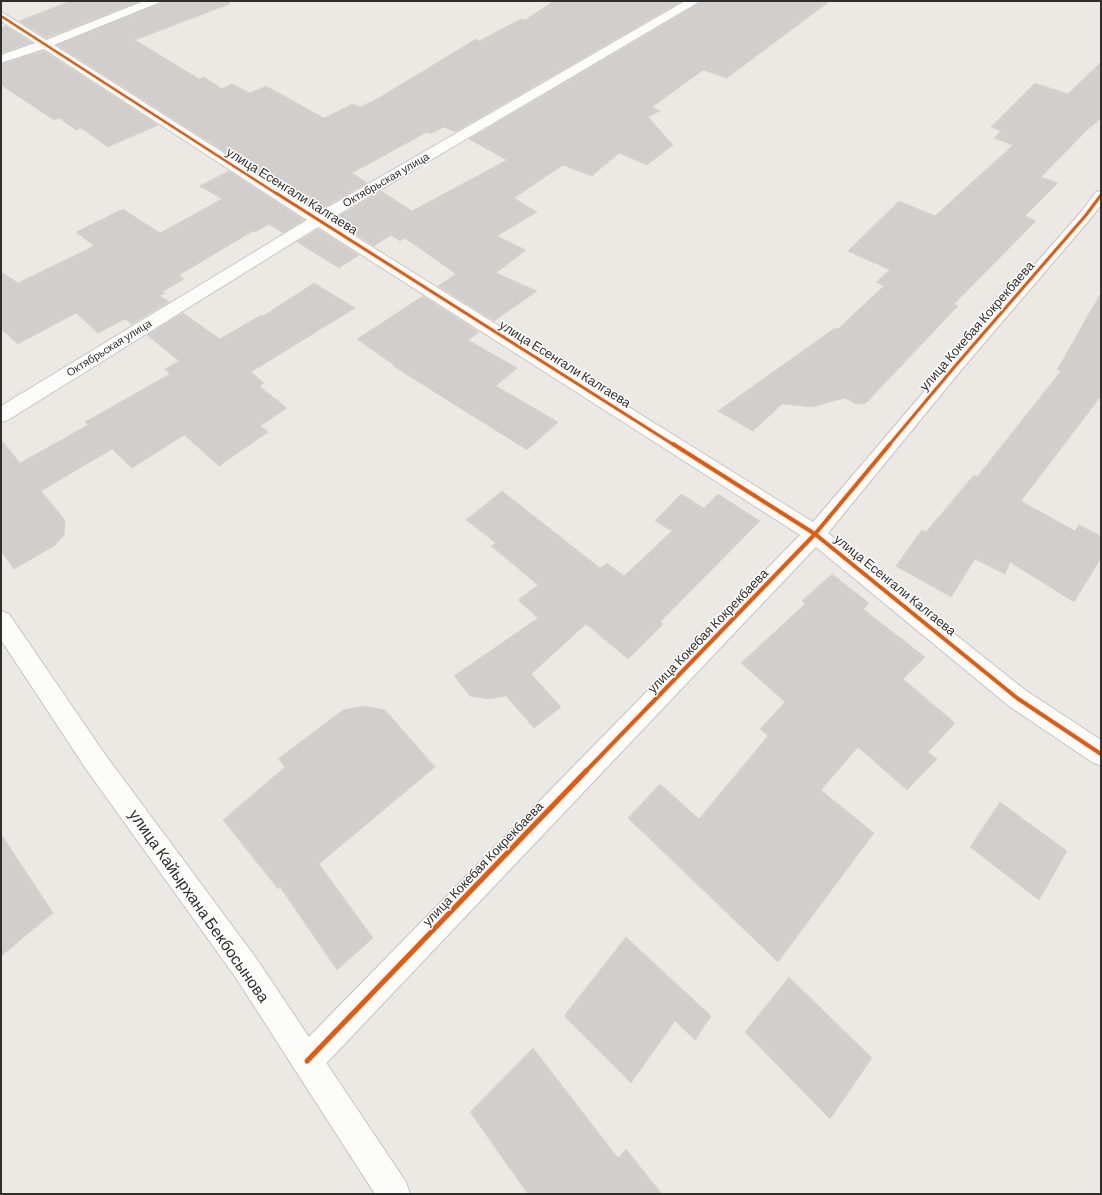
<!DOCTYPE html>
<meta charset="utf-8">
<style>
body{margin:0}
#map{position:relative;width:1102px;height:1195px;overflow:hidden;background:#ece8e4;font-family:Barlow,sans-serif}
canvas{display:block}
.frame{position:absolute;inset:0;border:2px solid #2e2e2e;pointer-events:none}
</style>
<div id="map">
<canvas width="1102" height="1195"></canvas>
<div class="frame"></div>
</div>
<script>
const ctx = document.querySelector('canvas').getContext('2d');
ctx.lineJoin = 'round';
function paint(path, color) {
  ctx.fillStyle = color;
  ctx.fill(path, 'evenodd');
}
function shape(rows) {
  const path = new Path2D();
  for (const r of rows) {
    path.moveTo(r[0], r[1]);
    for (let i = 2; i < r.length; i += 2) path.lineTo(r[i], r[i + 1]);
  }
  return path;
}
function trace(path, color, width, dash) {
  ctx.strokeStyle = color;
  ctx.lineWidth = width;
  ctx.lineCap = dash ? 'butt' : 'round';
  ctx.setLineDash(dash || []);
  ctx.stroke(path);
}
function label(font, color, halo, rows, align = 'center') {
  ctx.font = font + ' Barlow,sans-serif';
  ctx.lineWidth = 3;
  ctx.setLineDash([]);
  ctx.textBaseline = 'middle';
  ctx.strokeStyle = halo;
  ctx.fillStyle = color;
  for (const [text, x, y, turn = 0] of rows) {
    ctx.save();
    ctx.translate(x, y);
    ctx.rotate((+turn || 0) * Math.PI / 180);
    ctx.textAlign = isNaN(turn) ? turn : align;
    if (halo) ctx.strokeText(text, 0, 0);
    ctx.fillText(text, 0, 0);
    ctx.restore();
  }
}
const building = shape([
 [71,1,140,1,46,38,19,21,71,1],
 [162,1,229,1,230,4,135,40,199,79,204,77,222,89,232,84,250,93,266,86,324,118,353,104,360,107,377,99,476,39,479,41,521,19,525,20,554,1,682,1,455,132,444,127,430,134,427,132,352,173,367,183,318,211,57,45,159,4,162,1],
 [700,1,830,1,727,78,703,70,652,107,660,111,648,117,673,145,647,165,619,153,592,176,563,165,514,198,537,212,497,236,526,250,496,273,537,291,494,321,438,286,456,274,405,238,400,241,391,235,374,246,332,220,381,191,412,211,507,160,469,139,698,4,700,1],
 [6,26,32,43,1,53,1,28,6,26],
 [44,51,158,125,108,147,81,128,76,130,59,118,54,120,1,85,1,64,44,51],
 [1101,62,1101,118,1086,131,1041,177,1058,183,1025,216,1036,221,954,304,958,306,866,403,856,404,845,398,812,407,782,404,753,431,718,411,835,328,838,329,884,286,876,282,890,270,848,251,899,201,935,216,1013,145,994,138,1001,131,991,127,1035,83,1068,94,1101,62],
 [229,171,304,220,283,233,269,224,255,232,253,231,179,275,184,279,162,292,165,293,160,296,169,302,132,324,125,319,98,333,76,313,18,344,1,329,1,272,18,283,94,246,76,232,123,209,160,233,222,199,200,186,229,171],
 [318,229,359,255,339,268,297,242,318,229],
 [314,283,355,308,251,372,264,383,259,386,287,408,260,426,268,432,219,466,184,435,132,468,112,449,41,491,65,520,64,535,54,546,14,569,1,551,1,440,20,463,88,425,85,422,170,374,165,369,179,361,147,335,183,313,220,339,261,315,263,316,314,283],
 [1101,293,1101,396,1021,501,1075,531,1079,525,1101,536,1101,558,1074,602,1010,562,1005,574,975,559,951,597,896,566,922,530,926,532,974,475,977,477,1061,371,1057,370,1101,293],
 [423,296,479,332,468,340,517,368,496,386,558,422,527,450,393,366,394,365,357,339,423,296],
 [502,491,600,568,607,563,624,576,672,531,655,521,681,494,704,508,718,494,760,521,660,622,663,624,628,659,586,624,531,674,561,707,534,728,506,696,490,699,470,696,454,676,538,618,518,600,538,585,491,546,496,543,466,520,502,491],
 [832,574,869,603,863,609,925,657,903,679,955,723,928,752,937,759,907,790,858,747,821,790,874,833,778,962,628,818,660,784,699,819,768,736,760,729,785,702,741,663,805,604,802,601,832,574],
 [364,706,385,710,435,767,319,864,373,938,337,970,280,887,278,889,223,820,285,767,278,759,343,710,364,706],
 [1000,802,1067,851,1039,900,970,847,1000,802],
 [1,834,53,913,1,956,1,834],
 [626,937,711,1016,695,1040,675,1021,631,1083,564,1016,626,937],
 [789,977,872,1058,830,1119,745,1032,789,977],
 [533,1048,618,1158,626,1149,662,1194,528,1194,470,1112,533,1048]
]);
const minor = shape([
 [144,1,160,1,158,3,54,45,318,213,685,1,699,1,697,3,329,220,813,522,950,361,1081,212,1096,192,1101,191,1101,205,1091,218,962,369,828,533,1025,690,1101,740,1101,766,1092,762,1009,706,816,547,318,1072,307,1076,296,1072,292,1061,296,1050,800,535,318,227,8,420,1,422,1,406,307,220,44,49,1,63,1,55,35,43,1,21,1,12,5,14,46,40,144,1]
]);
const tertiary = shape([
 [1,611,9,614,104,753,256,958,406,1182,410,1194,375,1194,236,978,86,769,1,640,1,611]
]);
const cyclewayFar3 = shape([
 [1,16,277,194]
]);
const cyclewayFar2 = shape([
 [276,193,674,445],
 [889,445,956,365,1086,215,1101,195]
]);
const cyclewayFar1 = shape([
 [673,444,815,534,1017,698,1101,754],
 [586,771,815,534,890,444]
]);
const cycleway = shape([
 [307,1061,587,770]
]);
const farStreetnames = [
 ["Октябрьская улица",386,180,-30],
 ["Октябрьская улица",109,348,-32]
];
const streetNames = [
 ["улица Есенгали Калгаева",292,191,32],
 ["улица Кокебая Кокрекбаева",977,326,-49],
 ["улица Есенгали Калгаева",565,364,32],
 ["улица Есенгали Калгаева",895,585,39],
 ["улица Кокебая Кокрекбаева",708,631,-46],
 ["улица Кокебая Кокрекбаева",483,864,-46]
];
const nearStreetnames = [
 ["улица Кайырхана Бекбосынова",199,906,55]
];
paint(building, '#d1cecb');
trace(building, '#d7d4d0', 1);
trace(minor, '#c5c4c5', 2);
trace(tertiary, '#c5c4c5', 2);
paint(minor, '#fcfcfb');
paint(tertiary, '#fcfcfb');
trace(cyclewayFar3, '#e8590c', 2.5);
trace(cyclewayFar2, '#e8590c', 3);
trace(cyclewayFar1, '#e8590c', 4);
trace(cycleway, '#e8590c', 5);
label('11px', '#2e2e2e', '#fff', farStreetnames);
label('13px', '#2e2e2e', '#fff', streetNames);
label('16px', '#2e2e2e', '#fff', nearStreetnames);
</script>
